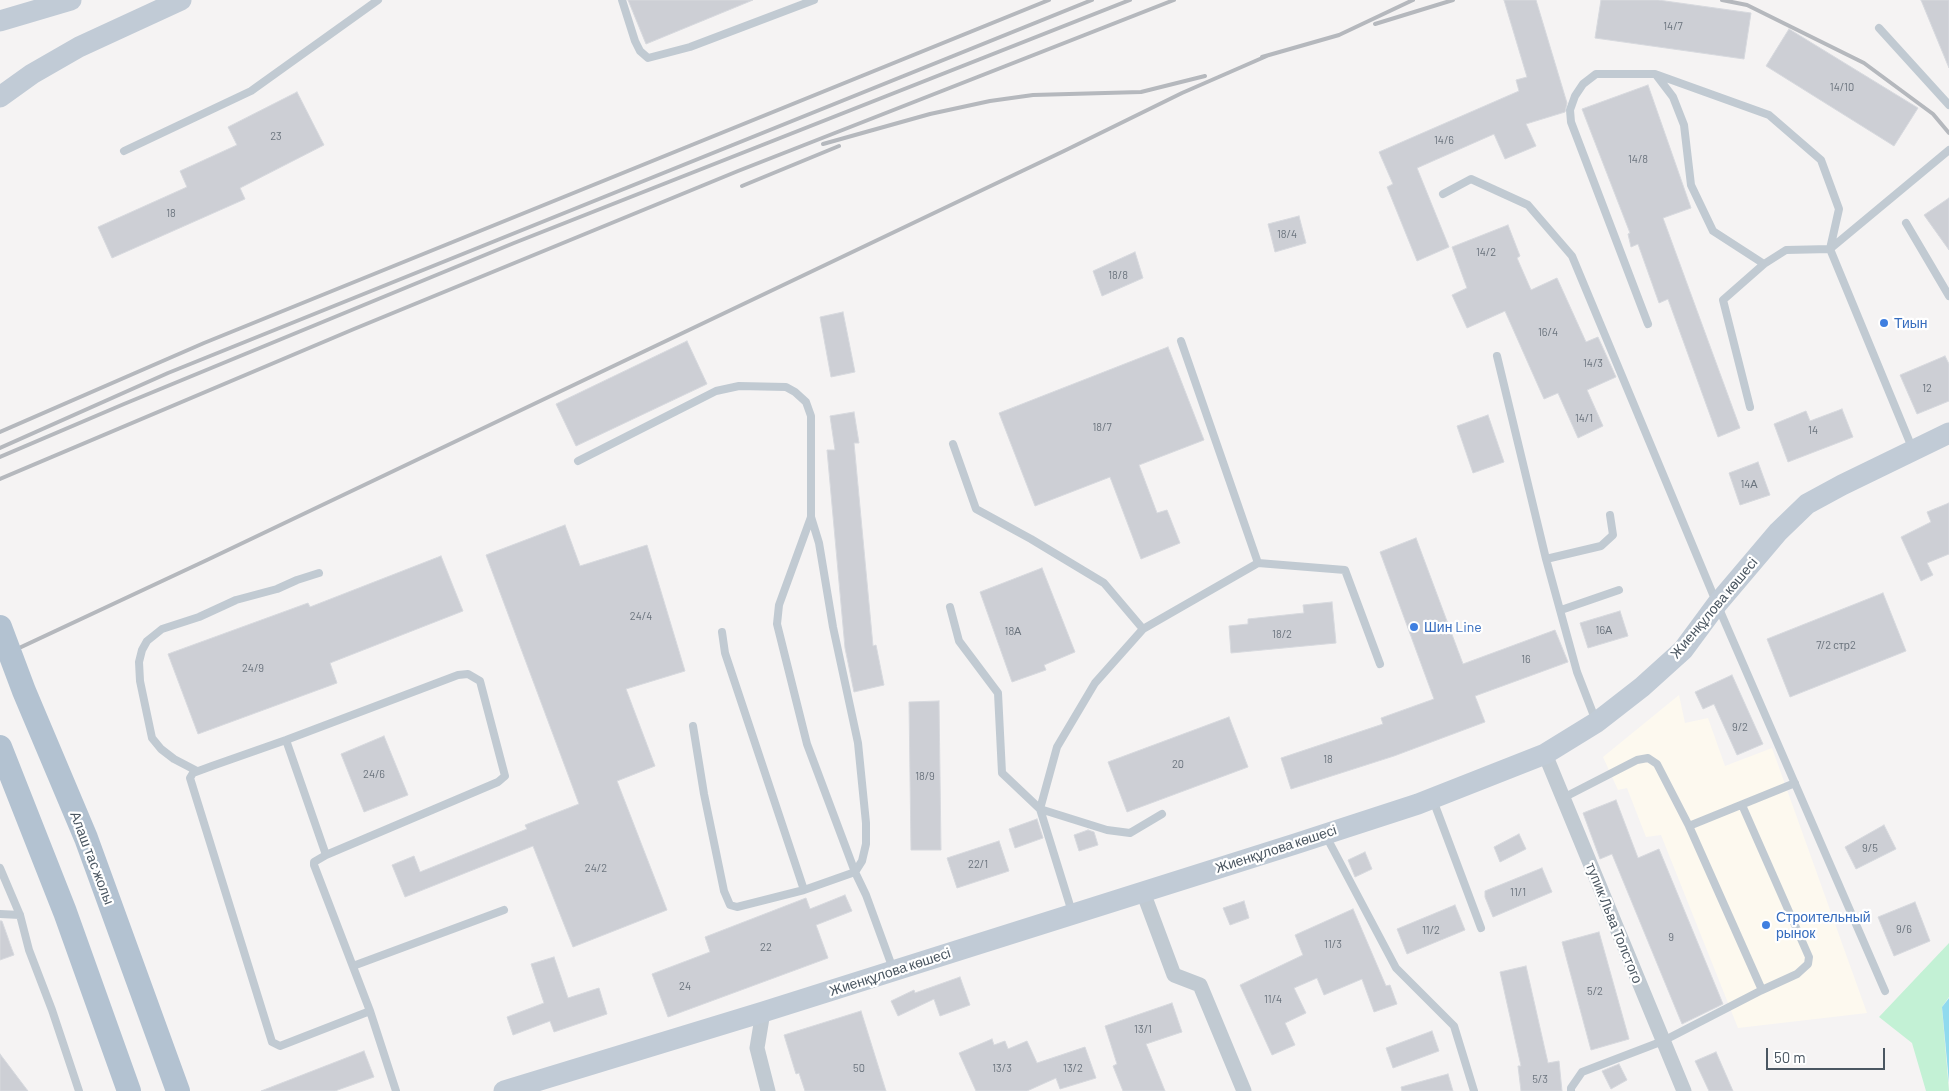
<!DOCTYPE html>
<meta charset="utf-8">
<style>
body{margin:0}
#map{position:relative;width:1949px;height:1091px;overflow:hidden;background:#f5f3f3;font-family:Barlow,sans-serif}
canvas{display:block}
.scale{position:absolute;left:1766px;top:1048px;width:119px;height:22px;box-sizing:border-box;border:2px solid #4a5661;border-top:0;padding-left:6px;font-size:15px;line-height:18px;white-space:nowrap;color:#4a5661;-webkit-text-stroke:4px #fff;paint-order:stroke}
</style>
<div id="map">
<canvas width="1949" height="1091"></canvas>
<div class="scale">50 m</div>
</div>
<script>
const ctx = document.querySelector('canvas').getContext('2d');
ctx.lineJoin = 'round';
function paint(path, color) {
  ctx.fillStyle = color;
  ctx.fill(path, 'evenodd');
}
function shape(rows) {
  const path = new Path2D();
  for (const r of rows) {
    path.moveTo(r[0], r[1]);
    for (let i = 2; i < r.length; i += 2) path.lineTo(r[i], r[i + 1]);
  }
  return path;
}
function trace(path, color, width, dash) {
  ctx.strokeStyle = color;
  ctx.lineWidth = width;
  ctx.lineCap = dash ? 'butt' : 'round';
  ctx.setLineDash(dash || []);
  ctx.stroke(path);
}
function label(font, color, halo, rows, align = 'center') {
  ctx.font = font + ' Barlow,sans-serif';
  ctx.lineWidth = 4.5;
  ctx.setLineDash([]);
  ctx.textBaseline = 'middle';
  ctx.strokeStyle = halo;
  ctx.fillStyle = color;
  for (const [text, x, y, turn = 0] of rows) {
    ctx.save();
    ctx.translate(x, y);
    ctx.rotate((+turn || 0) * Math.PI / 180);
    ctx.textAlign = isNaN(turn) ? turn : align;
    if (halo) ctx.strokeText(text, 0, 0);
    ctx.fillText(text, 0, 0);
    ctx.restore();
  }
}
const commercial = shape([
 [1679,695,1685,723,1708,718,1725,766,1772,748,1867,1013,1738,1028,1661,835,1646,837,1627,788,1618,790,1603,757]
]);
const green = shape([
 [1949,943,1949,997,1942,1007,1949,1091,1926,1091,1912,1043,1879,1017]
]);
const water = shape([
 [1949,998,1949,1083,1942,1007]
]);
const building = shape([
 [628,0,753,0,646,44,628,0],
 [1504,0,1536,0,1567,103,1565,112,1526,124,1536,146,1505,159,1494,134,1417,168,1449,247,1417,261,1387,187,1393,184,1379,152,1519,91,1516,80,1527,77,1504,0],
 [1601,0,1658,0,1751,13,1744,59,1595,38,1601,0],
 [1921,0,1949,0,1949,68,1921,0],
 [1789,29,1918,108,1894,146,1766,66,1789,29],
 [1648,85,1691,208,1663,218,1740,428,1718,437,1668,299,1659,303,1638,244,1631,247,1628,234,1630,233,1582,109,1648,85],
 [297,92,324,145,240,188,245,199,112,258,98,227,187,187,180,171,237,145,228,127,297,92],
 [1949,198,1949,250,1924,215,1949,198],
 [1299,216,1306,243,1275,252,1268,224,1299,216],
 [1508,225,1520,256,1517,258,1531,290,1557,278,1586,342,1598,337,1616,377,1587,390,1603,426,1578,438,1558,393,1544,399,1505,311,1467,328,1452,295,1467,288,1452,247,1508,225],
 [1135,252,1143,278,1102,296,1093,271,1135,252],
 [843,312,855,372,831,377,820,317,843,312],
 [687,341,707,384,576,446,556,404,687,341],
 [1168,347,1204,440,1139,465,1157,513,1167,510,1180,543,1141,559,1110,477,1035,506,999,413,1168,347],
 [1945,356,1949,364,1949,401,1917,414,1900,375,1945,356],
 [1842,409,1853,437,1788,462,1774,424,1806,411,1810,421,1842,409],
 [854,412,859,443,854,443,873,646,876,645,884,685,854,692,845,648,827,450,835,450,830,416,854,412],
 [1488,415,1504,462,1473,473,1457,426,1488,415],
 [1758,462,1770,495,1740,505,1729,473,1758,462],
 [1949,503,1949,554,1927,563,1933,575,1921,581,1901,537,1931,522,1927,512,1949,503],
 [565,525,580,566,647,545,685,671,626,689,655,766,617,781,667,910,573,947,533,846,405,897,392,865,414,856,420,872,527,829,525,825,579,804,486,555,565,525],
 [1416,538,1463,664,1555,630,1568,662,1475,696,1485,722,1394,756,1291,789,1281,758,1383,724,1381,718,1434,699,1380,552,1416,538],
 [441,556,463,611,330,663,337,683,198,734,168,654,308,603,310,607,441,556],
 [1042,568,1075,652,1044,665,1046,670,1012,682,980,592,1042,568],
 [1883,593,1906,651,1790,697,1767,639,1883,593],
 [1332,602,1336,643,1231,653,1229,626,1248,624,1248,619,1304,613,1303,605,1332,602],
 [1620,611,1628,636,1588,648,1580,623,1620,611],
 [1732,675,1763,744,1737,755,1714,704,1703,709,1695,692,1732,675],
 [939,701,941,850,911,850,909,702,939,701],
 [1229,717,1248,767,1127,812,1108,762,1229,717],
 [384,736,408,795,364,812,341,754,384,736],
 [1616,800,1638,858,1659,849,1723,1004,1682,1024,1612,854,1600,859,1583,813,1616,800],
 [1037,819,1043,838,1015,848,1009,829,1037,819],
 [1884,825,1896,849,1856,869,1845,847,1884,825],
 [1088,830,1094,832,1098,845,1079,851,1074,835,1088,830],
 [1519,834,1526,849,1500,862,1494,847,1519,834],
 [999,841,1009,871,957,888,947,858,999,841],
 [1365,852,1372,869,1355,877,1348,860,1365,852],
 [1542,868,1552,892,1493,917,1485,897,1485,891,1542,868],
 [845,895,852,911,816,925,828,958,668,1017,652,974,710,952,705,937,806,898,810,909,845,895],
 [1244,901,1249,918,1230,925,1223,908,1244,901],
 [1915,902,1930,941,1894,956,1878,917,1915,902],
 [1455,905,1465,930,1407,954,1397,929,1455,905],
 [1353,909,1386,986,1390,985,1397,1004,1374,1012,1362,979,1324,995,1317,978,1294,988,1306,1013,1285,1023,1295,1045,1272,1055,1240,985,1303,955,1295,935,1353,909],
 [0,921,2,921,14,955,0,960,0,921],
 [1599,932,1629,1039,1591,1050,1562,942,1599,932],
 [554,957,568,998,599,988,607,1014,554,1032,550,1021,513,1035,507,1017,544,1003,531,964,554,957],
 [1526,966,1548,1063,1559,1061,1562,1091,1521,1091,1518,1066,1521,1066,1500,972,1526,966],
 [960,977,970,1005,940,1016,934,999,898,1016,891,1001,914,990,915,993,960,977],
 [1172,1003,1182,1032,1146,1044,1165,1091,1123,1091,1113,1066,1117,1064,1105,1026,1172,1003],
 [861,1011,886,1091,805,1091,799,1073,796,1074,784,1035,861,1011],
 [1432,1031,1439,1051,1393,1068,1386,1048,1432,1031],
 [992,1039,994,1045,1005,1041,1008,1049,1027,1041,1037,1063,1085,1047,1096,1078,1060,1089,1056,1078,1027,1091,976,1091,959,1053,992,1039],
 [364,1051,374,1077,335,1091,261,1091,364,1051],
 [1716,1052,1733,1091,1709,1091,1695,1061,1716,1052],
 [0,1054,28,1091,0,1091,0,1054],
 [1619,1064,1627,1080,1611,1089,1602,1071,1619,1064],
 [1448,1074,1453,1091,1402,1091,1401,1087,1448,1074]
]);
const lane = shape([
 [622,0,635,41,640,51,648,58,690,47,814,0],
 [1879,28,1949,105],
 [1657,76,1673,97,1684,125,1691,185,1713,231,1764,264],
 [124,151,251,91,378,0],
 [1443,194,1471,179,1528,205,1572,256,1717,604,1885,991],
 [1906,223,1949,296],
 [1648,324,1571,122,1570,110,1575,96,1583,84,1596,74,1655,74,1769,115,1821,160,1839,209,1830,249,1913,450],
 [1497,356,1546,559,1577,672,1596,721],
 [1750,407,1723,300,1764,264,1786,250,1830,249,1949,150],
 [953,444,976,509,1031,539,1104,583,1143,629],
 [578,461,716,391,739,386,786,387,795,392,806,402,811,416,811,517,779,605,777,624,807,744,855,872,866,895,893,969],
 [1546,559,1601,546,1613,535,1610,515],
 [1258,563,1345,570,1380,664],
 [950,607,959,641,998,693,1002,773,1040,809,1107,830,1130,833,1162,814],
 [1561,610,1619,590],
 [722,632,725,653,804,890],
 [693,726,704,794,724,891,730,905,737,907,804,890,855,872,862,861,866,844,866,823,858,743,833,627,819,543,811,517],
 [286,740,326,855],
 [197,771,174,759,161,749,152,738,140,681,139,662,142,650,147,641,162,629,199,617,236,600,277,589,297,580,319,573],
 [1563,798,1637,760,1648,758,1657,764,1689,826,1762,990],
 [1433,800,1481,928],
 [1689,826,1795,783],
 [1326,836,1396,968,1454,1026,1474,1091],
 [0,868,20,915,29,950,52,1010,79,1091],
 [1072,912,1040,809,1057,747,1095,683,1143,629,1258,563,1181,341],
 [0,914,20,915],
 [353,966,504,910],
 [370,1011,280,1046,272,1042,190,778,193,773,212,766,286,740,458,675,468,674,480,681,505,776,498,782,326,855,314,862,314,865,370,1011,396,1091],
 [1571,1091,1571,1088,1582,1072,1663,1041,1762,990,1797,974,1808,964,1809,957,1742,805]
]);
const street = shape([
 [1545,754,1684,1091],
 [1143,892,1174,975,1200,985,1244,1091],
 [763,1012,757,1048,768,1091]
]);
const secondary = shape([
 [0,21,71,0],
 [0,97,32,74,79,47,181,0],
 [504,1091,763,1012,1295,844,1418,804,1545,754,1597,722,1642,687,1683,650,1717,604,1778,532,1807,504,1842,485,1949,433]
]);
const primary = shape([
 [0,747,65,912,129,1091]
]);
const rail = shape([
 [1722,0,1747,5,1864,63,1933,114,1949,133],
 [1375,24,1453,0],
 [1262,57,1339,35,1413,0],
 [823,144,930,114,990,101,1033,95,1141,92,1205,76],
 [742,186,839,146],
 [0,432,204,343,1049,0],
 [0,448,168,373,1092,0],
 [0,457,124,404,514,243,1130,0],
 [0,479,354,329,738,171,1174,0],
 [0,657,207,560,1064,151,1182,93,1269,55]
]);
const primaryBridge = shape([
 [0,627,24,691,86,838,178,1091]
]);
const markers = [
 [1884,323,5,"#3f7fe0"],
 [1414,627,5,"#3f7fe0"],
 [1766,925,5,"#3f7fe0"]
];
const numberNames = [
 ["14/7",1673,26],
 ["14/10",1842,87],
 ["23",276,136],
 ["14/6",1444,140],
 ["14/8",1638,159],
 ["18",171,213],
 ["18/4",1287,234],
 ["14/2",1486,252],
 ["18/8",1118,275],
 ["16/4",1548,332],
 ["14/3",1593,363],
 ["12",1927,388],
 ["14/1",1584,418],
 ["18/7",1102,427],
 ["14",1813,430],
 ["14А",1749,484],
 ["24/4",641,616],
 ["16А",1604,630],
 ["18А",1013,631],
 ["18/2",1282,634],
 ["7/2 стр2",1836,645],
 ["16",1526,659],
 ["24/9",253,668],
 ["9/2",1740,727],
 ["18",1328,759],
 ["20",1178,764],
 ["24/6",374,774],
 ["18/9",925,776],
 ["9/5",1870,848],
 ["22/1",978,864],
 ["24/2",596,868],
 ["11/1",1518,892],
 ["9/6",1904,929],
 ["11/2",1431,930],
 ["9",1671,937],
 ["11/3",1333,944],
 ["22",766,947],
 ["24",685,986],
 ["5/2",1595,991],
 ["11/4",1273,999],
 ["13/1",1143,1029],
 ["50",859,1068],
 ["13/3",1002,1068],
 ["13/2",1073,1068],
 ["5/3",1540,1079]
];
const shopNames = [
 ["Тиын",1894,323],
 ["Шин Line",1424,627],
 ["Строительный",1776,917],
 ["рынок",1776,933]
];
const streetNames = [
 ["Жиенқұлова көшесі",1714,608,-50],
 ["Жиенқұлова көшесі",1276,849,-18],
 ["Алаш тас жолы",92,858,69],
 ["тупик Льва Толстого",1614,923,68],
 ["Жиенқұлова көшесі",890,972,-18]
];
paint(commercial, '#fdf9ef');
paint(green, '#c3f1d5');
paint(water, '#90daee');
paint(building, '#cdcfd5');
trace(building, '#d7d9de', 1);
trace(lane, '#c1cad2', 8);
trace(street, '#c1cad2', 15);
trace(secondary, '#c1cbd6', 21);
trace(primary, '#b3c2d1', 24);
trace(rail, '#b5b8bd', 4);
trace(primaryBridge, '#b3c2d1', 24);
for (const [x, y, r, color] of markers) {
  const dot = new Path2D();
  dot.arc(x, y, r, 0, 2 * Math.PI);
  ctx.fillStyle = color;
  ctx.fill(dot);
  trace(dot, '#fff', 2);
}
label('11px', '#6b747e', null, numberNames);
label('14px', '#366cbe', '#fff', shopNames, 'left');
label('14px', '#4a5661', '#fff', streetNames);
</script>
